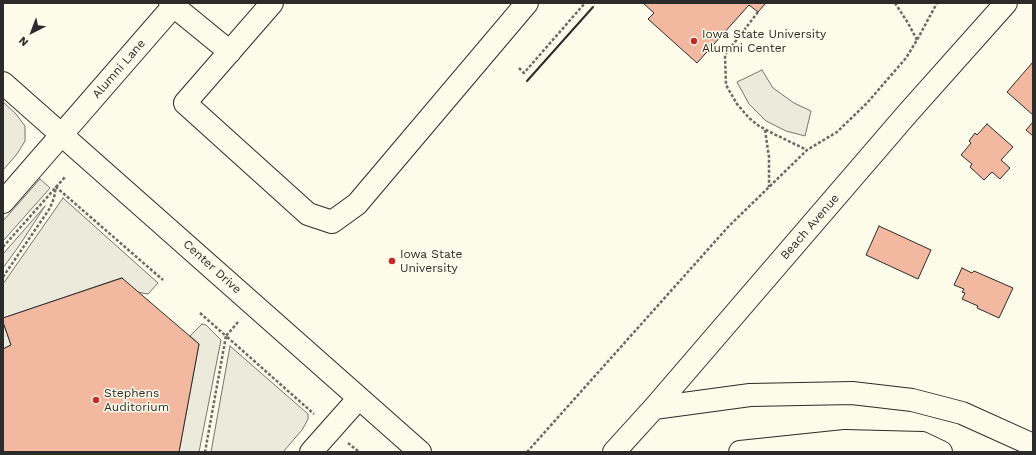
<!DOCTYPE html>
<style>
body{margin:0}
#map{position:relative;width:1036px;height:455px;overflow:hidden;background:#fdfbea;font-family:"Work Sans",sans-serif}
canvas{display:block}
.frame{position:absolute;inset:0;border:4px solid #2b2b2b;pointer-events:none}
.north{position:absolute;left:12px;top:12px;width:40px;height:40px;-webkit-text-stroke:3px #fdfbea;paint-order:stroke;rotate:222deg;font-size:11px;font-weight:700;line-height:16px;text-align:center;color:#2b2b2b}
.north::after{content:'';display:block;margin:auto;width:14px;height:18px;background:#2b2b2b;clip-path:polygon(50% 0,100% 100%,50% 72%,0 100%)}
</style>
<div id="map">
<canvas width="1036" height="455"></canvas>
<div class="frame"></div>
<div class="north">N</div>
</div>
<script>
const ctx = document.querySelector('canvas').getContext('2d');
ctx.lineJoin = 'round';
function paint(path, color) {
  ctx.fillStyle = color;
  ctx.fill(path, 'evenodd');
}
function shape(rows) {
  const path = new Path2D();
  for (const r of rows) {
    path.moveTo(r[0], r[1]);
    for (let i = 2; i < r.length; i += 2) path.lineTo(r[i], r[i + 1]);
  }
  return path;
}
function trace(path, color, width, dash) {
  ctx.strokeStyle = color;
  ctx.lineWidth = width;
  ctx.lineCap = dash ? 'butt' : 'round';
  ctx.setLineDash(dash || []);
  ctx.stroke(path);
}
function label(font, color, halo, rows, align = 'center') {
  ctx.font = font + ' "Work Sans",sans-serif';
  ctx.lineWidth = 3;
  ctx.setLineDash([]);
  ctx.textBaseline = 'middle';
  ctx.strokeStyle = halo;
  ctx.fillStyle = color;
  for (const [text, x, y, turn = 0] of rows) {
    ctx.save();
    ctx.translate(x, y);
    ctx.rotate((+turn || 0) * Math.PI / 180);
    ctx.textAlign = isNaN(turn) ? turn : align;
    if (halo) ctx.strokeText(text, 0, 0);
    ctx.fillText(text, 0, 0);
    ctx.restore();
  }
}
const green = shape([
 [3,102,16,114,25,126,25,141,17,154,3,170,3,102],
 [40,179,50,188,3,241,3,221,40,179],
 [63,198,158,283,148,294,137,292,121,278,3,318,3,284,63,198],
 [45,206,19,246,3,268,3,254,45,206],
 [3,322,11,345,3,349,3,322],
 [202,324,206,325,221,340,199,452,179,452,199,344,190,336,202,324],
 [230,346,308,414,308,419,302,430,283,452,211,452,230,346]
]);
const parking = shape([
 [762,70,773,88,794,103,811,111,805,136,786,131,766,121,749,104,737,82,762,70]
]);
const building = shape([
 [643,3,766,3,758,12,749,5,697,63,648,19,654,13,643,3],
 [1033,62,1033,115,1007,92,1033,62],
 [1033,122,1033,136,1026,130,1033,122],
 [987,124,1013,147,1001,160,1010,168,1000,179,992,172,984,180,970,167,972,164,961,155,971,143,969,141,975,133,977,135,987,124],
 [879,226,931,250,918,279,866,255,879,226],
 [962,268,972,273,974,271,1013,288,999,318,977,308,978,306,962,299,965,293,962,292,964,289,954,285,962,268],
 [122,278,199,344,179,452,3,452,3,349,11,345,3,322,3,318,122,278]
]);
const path = shape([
 [895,3,908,23,917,40],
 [758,12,725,55,726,85,737,104,749,118,759,126,774,134,807,150],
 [519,68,524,73,585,3],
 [765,130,769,157,769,187],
 [3,247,65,177],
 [3,277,50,208,54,198,56,187,163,280],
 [200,313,226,336,205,452],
 [238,322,226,336,314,414],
 [348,443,359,452],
 [527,452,728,227,807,150,837,132,867,103,906,58,917,40,937,3]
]);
const minor = shape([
 [170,3,230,52],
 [272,3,185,103,308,214,332,222,357,204,527,3],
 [3,83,420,452],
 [3,202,176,3],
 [654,408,750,395,852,393,912,400,962,413,1033,445],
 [311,452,359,398],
 [614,452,654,408,907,114,1006,3],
 [740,452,845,441,922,443,941,452]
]);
const wall = shape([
 [527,81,593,7]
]);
const markers = [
 [694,41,4,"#c62828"],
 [392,261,4,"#c62828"],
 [96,400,4,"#c62828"]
];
const poiNames = [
 ["Iowa State University",702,34],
 ["Alumni Center",702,48],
 ["Iowa State",400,254],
 ["University",400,268],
 ["Stephens",104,393],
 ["Auditorium",104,407]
];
const streetNames = [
 ["Alumni Lane",119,69,-49],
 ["Beach Avenue",810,227,-49],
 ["Center Drive",212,267,42]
];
paint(green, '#ecebdb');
trace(green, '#74746e', 1);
paint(parking, '#eceadb');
trace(parking, '#74746e', 1);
paint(building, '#f2b8a0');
trace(building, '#2b2b2b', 1);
trace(minor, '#2b2b2b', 24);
trace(path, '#6a6964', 2.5, [3, 2]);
trace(minor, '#fdfbea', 22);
trace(wall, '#2b2b2b', 2);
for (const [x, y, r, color] of markers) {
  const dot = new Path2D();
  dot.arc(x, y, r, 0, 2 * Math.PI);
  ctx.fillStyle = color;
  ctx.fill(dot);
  trace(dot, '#fdfbea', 1.5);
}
label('12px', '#2b2b2b', '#fdfbea', poiNames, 'left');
label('12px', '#2b2b2b', '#fdfbea', streetNames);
</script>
